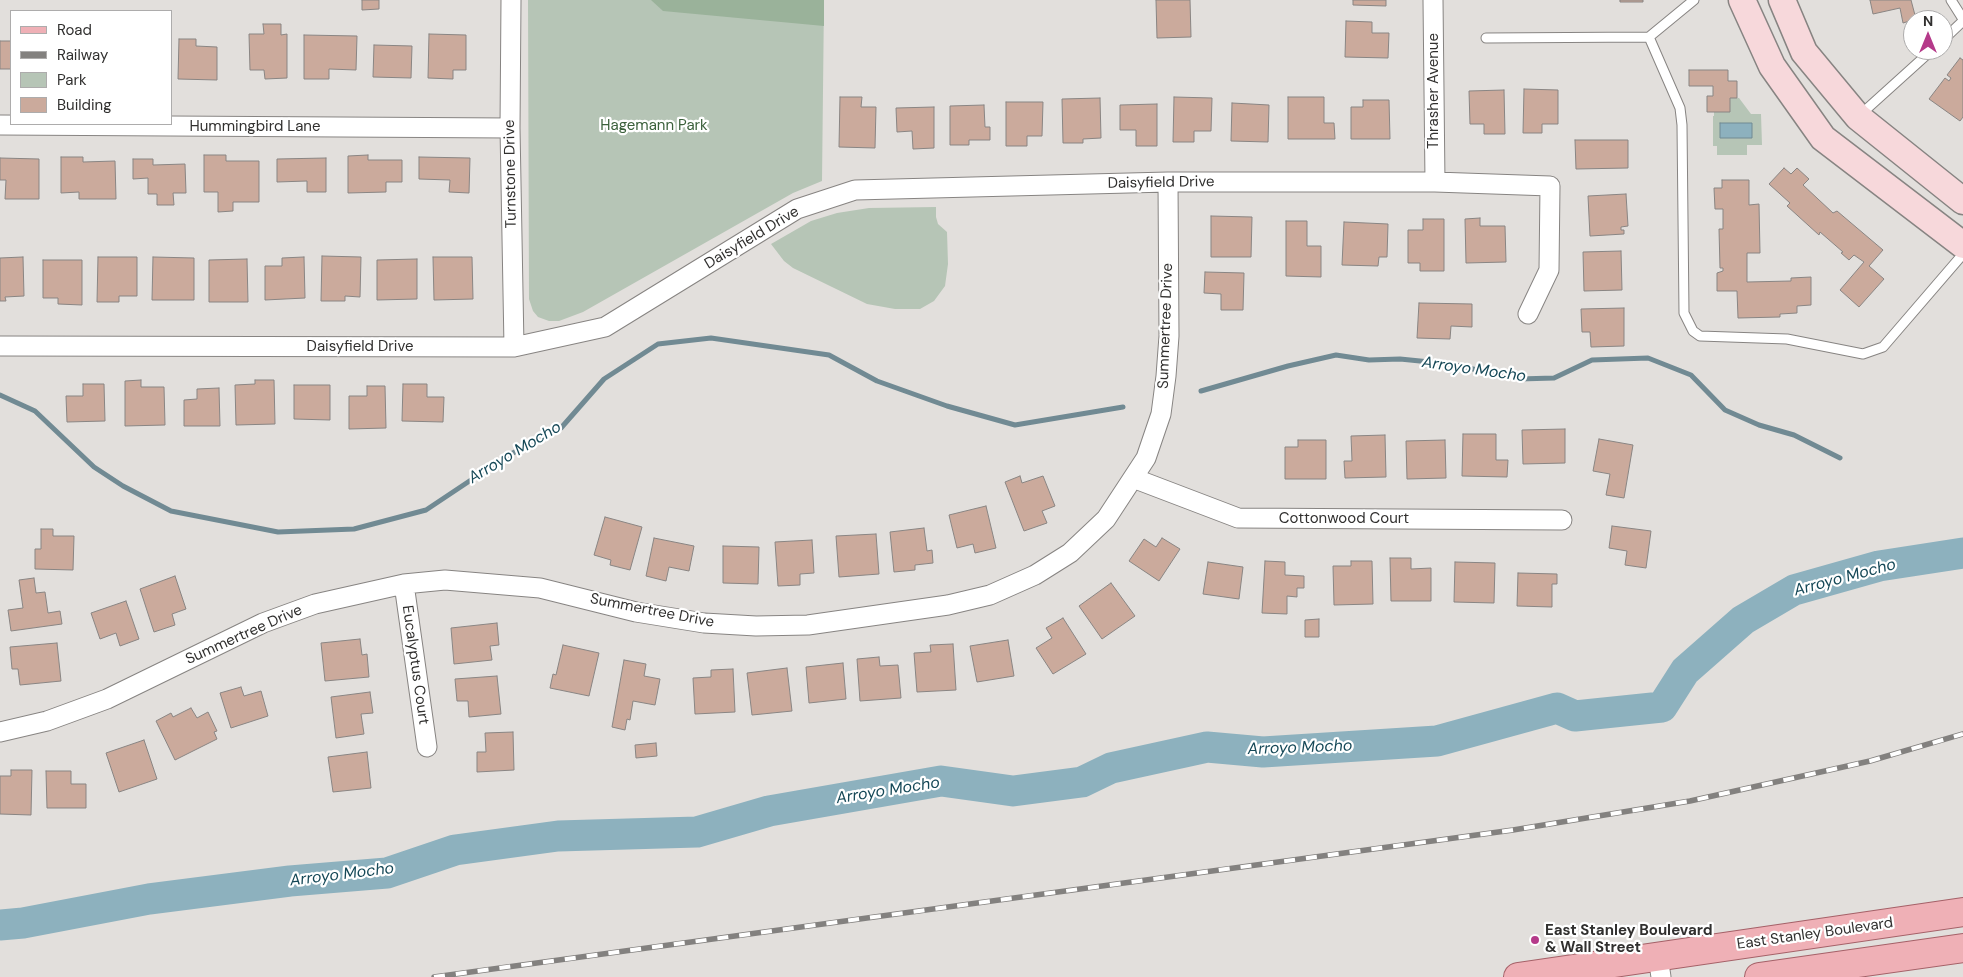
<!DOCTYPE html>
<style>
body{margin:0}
#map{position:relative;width:1963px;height:977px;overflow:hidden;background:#e2dfdc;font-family:"DM Sans",sans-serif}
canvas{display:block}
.legend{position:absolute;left:10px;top:10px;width:162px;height:115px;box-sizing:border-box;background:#fff;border:1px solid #adacac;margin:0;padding:6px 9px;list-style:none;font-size:15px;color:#31302f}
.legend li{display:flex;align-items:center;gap:10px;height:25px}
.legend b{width:25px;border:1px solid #adacac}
.north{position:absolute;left:1903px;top:10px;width:50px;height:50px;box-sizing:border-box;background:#fff;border:1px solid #adacac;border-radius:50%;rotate:0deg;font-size:14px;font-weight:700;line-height:20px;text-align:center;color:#31302f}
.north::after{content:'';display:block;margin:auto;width:18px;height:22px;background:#b53a8a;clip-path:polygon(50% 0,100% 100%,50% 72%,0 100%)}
</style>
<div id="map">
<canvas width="1963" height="977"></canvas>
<ul class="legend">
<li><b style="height:6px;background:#efb0b6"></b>Road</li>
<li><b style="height:6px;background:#83817f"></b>Railway</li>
<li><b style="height:14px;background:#b6c5b6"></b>Park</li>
<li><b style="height:14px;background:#cbaa9c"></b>Building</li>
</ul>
<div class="north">N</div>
</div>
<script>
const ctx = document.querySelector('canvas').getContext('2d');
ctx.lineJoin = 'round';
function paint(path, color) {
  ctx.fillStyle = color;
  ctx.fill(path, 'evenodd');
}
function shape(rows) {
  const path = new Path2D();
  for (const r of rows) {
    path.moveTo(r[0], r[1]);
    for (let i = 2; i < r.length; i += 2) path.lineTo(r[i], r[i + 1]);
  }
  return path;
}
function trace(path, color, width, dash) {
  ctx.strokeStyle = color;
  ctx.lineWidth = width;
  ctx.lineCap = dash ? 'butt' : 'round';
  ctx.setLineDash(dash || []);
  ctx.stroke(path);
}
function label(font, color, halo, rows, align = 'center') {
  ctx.font = font + ' "DM Sans",sans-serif';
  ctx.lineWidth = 4.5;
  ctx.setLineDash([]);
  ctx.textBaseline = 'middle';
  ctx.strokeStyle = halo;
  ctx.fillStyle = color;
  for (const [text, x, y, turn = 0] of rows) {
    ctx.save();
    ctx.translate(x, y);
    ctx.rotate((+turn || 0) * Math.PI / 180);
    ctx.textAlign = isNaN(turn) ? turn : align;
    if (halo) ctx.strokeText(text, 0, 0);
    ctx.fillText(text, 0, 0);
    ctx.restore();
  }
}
const green = shape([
 [528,0,824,0,822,181,793,193,583,312,559,321,549,321,538,317,533,311,529,299],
 [1730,98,1739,98,1751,114,1761,114,1762,145,1747,145,1747,155,1717,155,1717,146,1713,146,1713,116,1714,116,1714,112],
 [936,207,936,217,938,224,947,232,948,264,945,286,934,301,920,309,895,309,867,304,793,268,784,261,771,244,811,221,837,213,869,208]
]);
const forest = shape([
 [651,0,824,0,824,26,663,11]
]);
const water = shape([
 [1720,123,1752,123,1752,138,1720,138,1720,123]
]);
const stream = shape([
 [1201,391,1288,366,1336,355,1369,360,1400,359,1450,364,1519,379,1554,378,1592,360,1648,358,1691,375,1725,410,1759,425,1794,435,1840,458],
 [0,395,35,411,94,467,123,486,171,511,278,532,354,529,426,510,507,456,561,428,604,379,658,344,711,338,829,355,877,381,947,406,1015,425,1123,407]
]);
const river = shape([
 [0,925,23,923,149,899,290,881,387,873,455,850,558,836,697,832,769,811,941,781,1013,791,1082,782,1111,768,1207,747,1263,752,1437,741,1557,708,1575,716,1662,707,1685,671,1743,620,1794,590,1879,566,1963,553]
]);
const building = shape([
 [362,0,379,0,379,9,362,10,362,0],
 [1156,0,1190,0,1191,37,1157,38,1156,0],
 [1353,0,1386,0,1386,6,1353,5,1353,0],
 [1620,0,1643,0,1643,2,1620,2,1620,0],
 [1870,0,1911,0,1916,19,1903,23,1900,8,1873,14,1870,0],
 [1346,21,1372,22,1372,33,1389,33,1388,58,1345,57,1346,21],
 [263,24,281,24,281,35,287,34,287,78,265,79,264,70,250,70,249,34,264,34,263,24],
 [429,34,466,35,466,70,453,70,453,79,428,78,429,34],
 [304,35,357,36,356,70,329,69,329,79,304,79,304,35],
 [179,39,196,39,196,46,217,47,217,80,178,79,179,39],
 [0,41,11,41,11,69,0,69,0,41],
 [374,45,412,46,411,78,373,77,374,45],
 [1960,58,1963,60,1963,117,1960,121,1929,99,1945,78,1949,81,1951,78,1947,75,1960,58],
 [1689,70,1728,70,1728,81,1737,81,1737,98,1730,98,1730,112,1707,112,1707,96,1713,96,1713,86,1689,86,1689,70],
 [1524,89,1558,90,1558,124,1542,124,1542,133,1523,133,1524,89],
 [1504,90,1505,134,1484,134,1484,124,1470,124,1469,91,1504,90],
 [840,97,862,97,861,107,876,107,875,148,839,147,840,97],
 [1174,97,1212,98,1211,131,1194,131,1194,142,1173,142,1174,97],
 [1288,97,1324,97,1324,123,1334,123,1335,139,1288,139,1288,97],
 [1100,98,1101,138,1083,139,1083,143,1063,143,1062,99,1100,98],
 [1363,100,1389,100,1390,139,1351,139,1351,107,1363,107,1363,100],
 [1006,102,1043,102,1042,136,1027,136,1027,146,1006,146,1006,102],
 [1232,103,1269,105,1268,142,1231,141,1232,103],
 [1157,104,1157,146,1136,146,1136,130,1120,130,1120,105,1157,104],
 [984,105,985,127,990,127,990,140,969,140,969,145,950,145,950,106,984,105],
 [934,107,934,148,913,149,912,131,897,132,896,108,934,107],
 [1575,140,1628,140,1628,168,1576,169,1575,140],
 [204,155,226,155,226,161,259,161,259,202,233,202,233,211,218,212,218,192,204,192,204,155],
 [368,155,368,160,402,160,402,182,386,182,386,192,348,193,348,156,368,155],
 [61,157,83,157,83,162,115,161,116,199,79,199,79,192,61,193,61,157],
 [419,157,470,158,469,193,449,192,450,180,419,179,419,157],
 [0,158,39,159,39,199,5,199,6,180,0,180,0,158],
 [326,158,326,192,307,192,307,181,277,182,277,159,326,158],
 [133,159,153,159,153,165,185,164,186,193,173,193,174,205,157,205,157,194,148,194,148,178,133,179,133,159],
 [1784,168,1791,174,1797,168,1809,179,1803,185,1833,213,1837,211,1883,250,1869,266,1884,279,1859,307,1840,290,1864,262,1854,255,1849,260,1841,253,1843,252,1820,232,1819,235,1787,206,1790,203,1769,184,1784,168],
 [1722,180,1749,180,1749,205,1759,204,1760,253,1747,253,1747,282,1791,281,1791,278,1811,277,1811,305,1797,306,1797,313,1780,314,1780,317,1738,318,1737,291,1717,291,1717,273,1723,271,1723,268,1720,268,1719,229,1723,229,1723,209,1715,209,1714,188,1722,188,1722,180],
 [1626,194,1628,226,1621,227,1621,230,1624,230,1624,234,1590,236,1588,196,1626,194],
 [1211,216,1252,217,1251,257,1211,257,1211,216],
 [1480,218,1480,226,1505,226,1506,262,1466,263,1465,219,1480,218],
 [1423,219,1444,219,1444,271,1420,271,1420,263,1408,263,1408,230,1423,230,1423,219],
 [1286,221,1307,221,1307,246,1321,246,1321,277,1286,276,1286,221],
 [1344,222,1388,224,1387,257,1379,257,1378,266,1342,265,1344,222],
 [1621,251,1622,290,1584,291,1583,252,1621,251],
 [322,256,361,257,360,297,345,296,345,301,321,301,322,256],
 [23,257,24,296,5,297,6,301,0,301,0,258,23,257],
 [98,257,137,257,137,296,119,296,119,302,97,302,98,257],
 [153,257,194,258,194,300,152,300,153,257],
 [304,257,305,298,265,300,265,266,282,266,282,258,304,257],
 [433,257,472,257,473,299,434,300,433,257],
 [247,259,248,302,209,302,209,260,247,259],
 [417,259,417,299,377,300,377,260,417,259],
 [43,260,82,260,82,305,58,304,58,298,43,298,43,260],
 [1205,272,1244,273,1243,310,1221,310,1221,294,1204,293,1205,272],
 [1419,303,1472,304,1472,327,1451,326,1450,339,1417,338,1419,303],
 [1624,308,1624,346,1591,347,1590,332,1582,332,1581,309,1624,308],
 [141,380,141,387,164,387,165,425,125,426,125,381,141,380],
 [255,380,274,380,275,424,236,425,235,385,255,384,255,380],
 [83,384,104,384,105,421,67,422,66,396,83,396,83,384],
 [403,384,427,384,427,397,444,397,443,422,402,421,403,384],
 [294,385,330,385,330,420,294,419,294,385],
 [367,386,385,386,386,428,349,429,349,396,367,396,367,386],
 [219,388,220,426,184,426,184,400,197,399,197,389,219,388],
 [1565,429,1565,463,1523,464,1522,430,1565,429],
 [1463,434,1496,434,1496,460,1508,460,1507,477,1462,476,1463,434],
 [1385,435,1386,477,1345,478,1344,461,1352,461,1351,436,1385,435],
 [1599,439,1633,445,1624,498,1606,495,1610,474,1593,471,1599,439],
 [1298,440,1326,440,1326,479,1285,479,1285,447,1298,447,1298,440],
 [1445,440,1446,478,1407,479,1406,441,1445,440],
 [1020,476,1022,483,1043,476,1055,506,1042,511,1047,523,1024,531,1005,482,1020,476],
 [986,506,996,548,975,553,973,544,957,548,949,515,986,506],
 [605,517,642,527,630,570,610,565,611,560,594,555,605,517],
 [1612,526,1651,531,1646,568,1625,565,1627,551,1609,548,1612,526],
 [924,528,927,551,932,550,933,563,915,565,915,570,894,572,890,532,924,528],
 [41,529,53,529,53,536,74,536,73,570,35,569,35,549,41,549,41,529],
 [876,534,879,574,839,577,836,536,876,534],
 [654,538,694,546,689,571,669,567,666,581,646,576,654,538],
 [1162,538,1180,549,1159,581,1129,561,1144,539,1156,547,1162,538],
 [812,540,814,573,800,574,800,585,778,586,775,542,812,540],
 [723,546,759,547,758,584,723,583,723,546],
 [1390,558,1411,558,1411,569,1431,568,1431,601,1391,601,1390,558],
 [1265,561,1285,562,1285,575,1304,576,1304,588,1297,588,1297,597,1287,596,1287,614,1262,613,1265,561],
 [1351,561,1372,561,1373,604,1334,605,1333,566,1351,566,1351,561],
 [1208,562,1243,567,1239,599,1203,594,1208,562],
 [1455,562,1495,563,1494,603,1454,602,1455,562],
 [1518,573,1557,574,1557,584,1552,584,1552,607,1517,606,1518,573],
 [175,576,186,609,172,614,175,625,154,632,140,589,175,576],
 [34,578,36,593,45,592,48,613,60,611,62,624,11,631,8,610,23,608,19,580,34,578],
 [1111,583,1135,616,1102,639,1079,606,1111,583],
 [126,601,139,639,120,646,116,633,100,639,91,613,126,601],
 [1063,618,1086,654,1053,674,1036,648,1052,638,1046,628,1063,618],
 [1319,619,1319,637,1305,637,1305,620,1319,619],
 [497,623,499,645,490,646,492,660,454,664,451,628,497,623],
 [360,639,362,655,367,654,369,677,325,681,321,643,360,639],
 [1008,640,1014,676,977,682,970,646,1008,640],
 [57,643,61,681,20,685,18,669,12,669,10,647,57,643],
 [953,644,956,690,917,692,914,653,931,652,930,645,953,644],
 [563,645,599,653,589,696,550,688,553,674,556,675,563,645],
 [879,657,880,666,898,665,901,698,860,701,857,659,879,657],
 [624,660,646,664,644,676,660,679,655,705,633,701,630,720,627,719,625,730,612,727,624,660],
 [843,663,846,699,809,703,806,667,843,663],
 [787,668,792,711,752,715,747,673,787,668],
 [733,669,735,712,695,714,693,678,711,677,711,670,733,669],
 [497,676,501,714,469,717,468,701,457,701,455,679,497,676],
 [241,687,244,696,261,691,268,716,231,728,220,693,241,687],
 [370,692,373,713,361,714,364,734,336,738,331,697,370,692],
 [191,708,197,718,208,712,217,731,214,732,217,739,175,760,156,721,171,713,173,717,191,708],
 [513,732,514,770,477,772,477,752,486,752,485,733,513,732],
 [144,740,157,779,119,792,106,753,144,740],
 [656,743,657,756,636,758,635,745,656,743],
 [367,752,371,788,333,792,328,757,367,752],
 [11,770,32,770,31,815,0,814,0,776,11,776,11,770],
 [46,771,71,771,71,784,86,784,86,808,47,808,46,771]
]);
const service = shape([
 [1951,0,1963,19],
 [1649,37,1680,108,1682,125,1684,313,1693,331,1700,336,1787,339,1863,354,1883,347,1963,254],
 [1486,38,1649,37,1694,0],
 [1943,40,1963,21],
 [1860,115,1932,50]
]);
const minor = shape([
 [511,0,510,128,514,347],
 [1433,0,1435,182],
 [0,125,510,128],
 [0,346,514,347,605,327,797,209,855,190,1168,182,1435,182,1550,186,1549,270,1528,314],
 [1133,478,1238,518,1562,520],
 [404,584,427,747],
 [0,732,47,721,107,699,263,623,315,604,404,584,445,580,540,588,636,612,704,623,756,626,808,625,948,605,990,595,1035,575,1070,553,1106,519,1146,458,1161,414,1166,376,1169,336,1168,182],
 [1658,957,1661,977]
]);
const secondary = shape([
 [1742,0,1772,66,1823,138,1963,245],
 [1782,0,1804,52,1858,117,1963,201]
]);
const primary = shape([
 [1518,977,1963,912],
 [1759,977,1963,948]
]);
const rail = shape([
 [434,977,1513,830,1690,801,1870,761,1963,734]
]);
const markers = [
 [1535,940,5,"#b53a8a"]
];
const streetNames = [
 ["Thrasher Avenue",1434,91,-90],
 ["Hummingbird Lane",255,127],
 ["Turnstone Drive",511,174,-91],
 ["Daisyfield Drive",1161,183,-1],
 ["Daisyfield Drive",752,238,-31],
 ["Summertree Drive",1166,326,-88],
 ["Daisyfield Drive",360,347],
 ["Cottonwood Court",1344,519],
 ["Summertree Drive",652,611,11],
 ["Summertree Drive",244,635,-24],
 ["Eucalyptus Court",415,665,82],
 ["East Stanley Boulevard",1815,934,-8]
];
const parkNames = [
 ["Hagemann Park",654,126]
];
const poiNames = [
 ["East Stanley Boulevard",1545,931],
 ["& Wall Street",1545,948]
];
const waterNames = [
 ["Arroyo Mocho",1474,370,8],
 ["Arroyo Mocho",515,453,-31],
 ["Arroyo Mocho",1845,578,-15],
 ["Arroyo Mocho",1300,748,-2],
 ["Arroyo Mocho",888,791,-9],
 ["Arroyo Mocho",342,875,-7]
];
paint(green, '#b6c5b6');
paint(forest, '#9ab29a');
paint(water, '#8db1be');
trace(water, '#718a93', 1);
trace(stream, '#718a93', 5);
trace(river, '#8db1be', 31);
paint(building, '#cbaa9c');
trace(building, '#898583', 1);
trace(service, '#878482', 11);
trace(minor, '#878482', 21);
trace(secondary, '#878482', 29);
trace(primary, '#a56168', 30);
trace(service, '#fff', 9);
trace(minor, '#fff', 19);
trace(secondary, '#f7d8db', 26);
trace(primary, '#efb0b6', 28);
trace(rail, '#83817f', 5.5);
trace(rail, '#fff', 4, [11]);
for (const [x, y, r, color] of markers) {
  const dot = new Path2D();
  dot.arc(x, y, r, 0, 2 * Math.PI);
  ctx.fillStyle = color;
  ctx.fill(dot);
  trace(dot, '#fff', 2);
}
label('15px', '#31302f', '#fff', streetNames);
label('15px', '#3b603b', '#fff', parkNames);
label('bold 15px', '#31302f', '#fff', poiNames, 'left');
label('italic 16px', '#154857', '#fff', waterNames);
</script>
